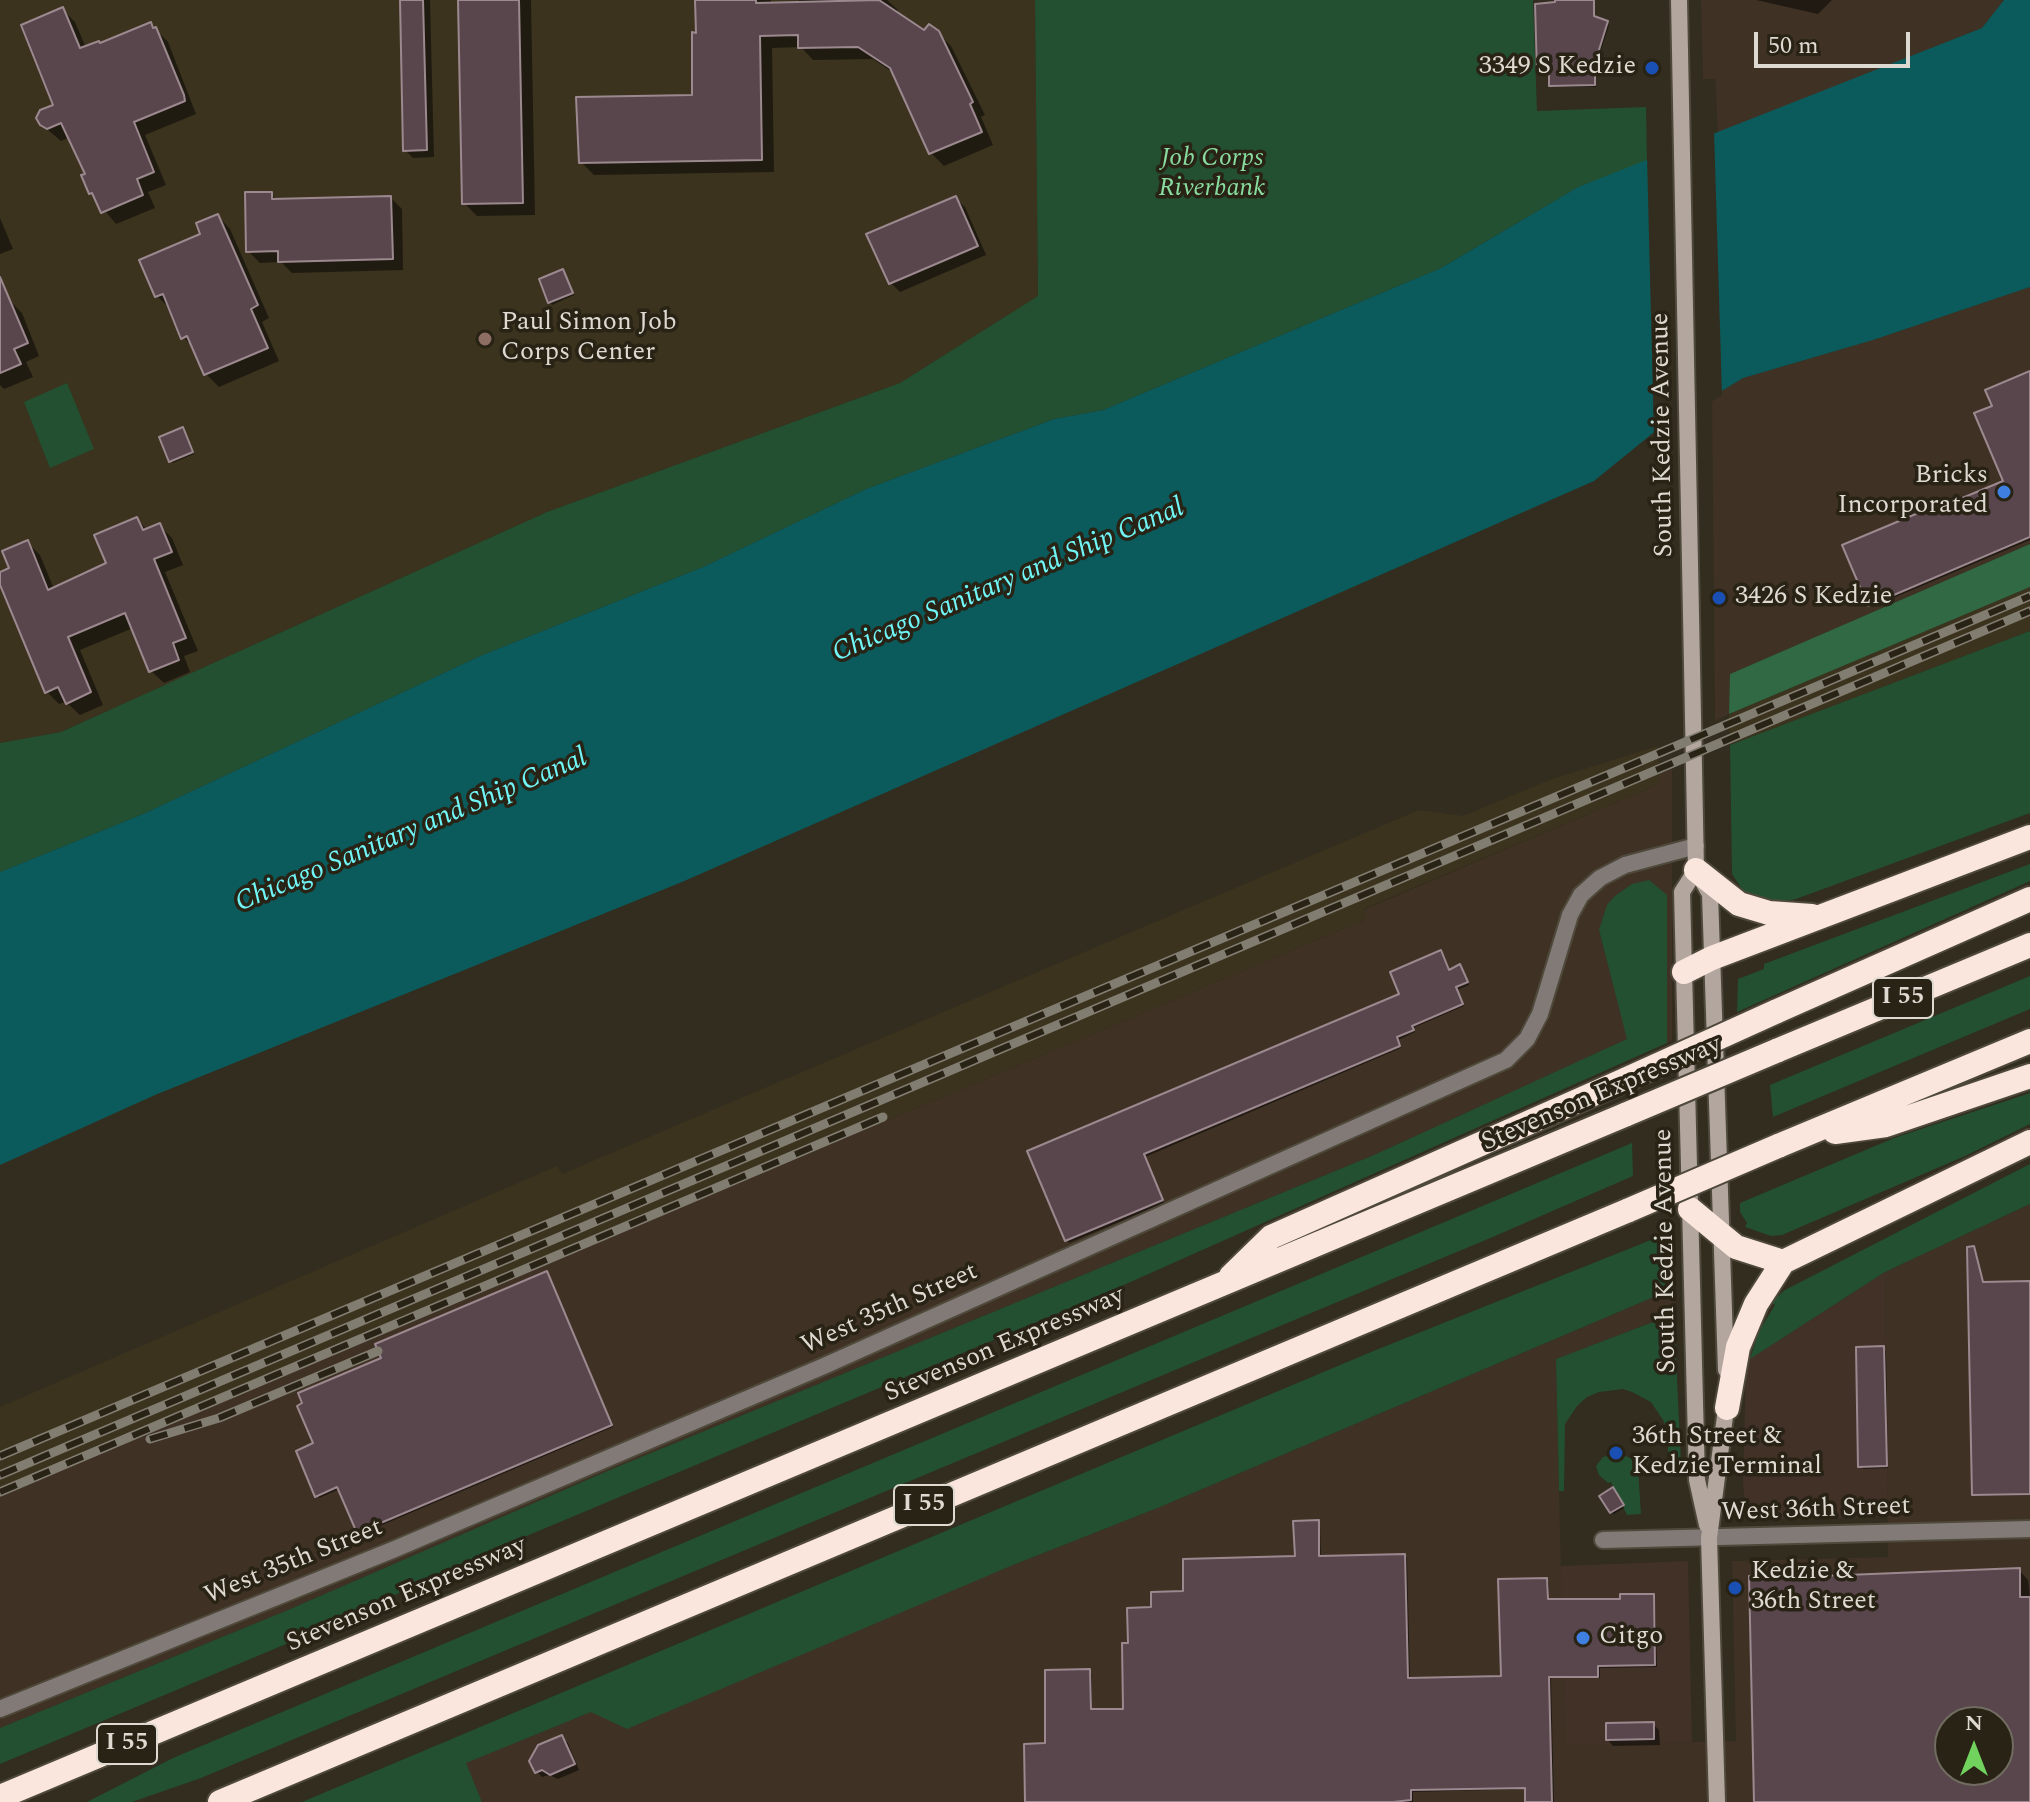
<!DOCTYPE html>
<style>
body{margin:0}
#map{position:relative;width:2030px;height:1802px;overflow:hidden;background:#322d1e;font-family:Spectral,serif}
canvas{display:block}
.north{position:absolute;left:1934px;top:1706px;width:80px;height:80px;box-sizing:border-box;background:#282315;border:2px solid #716c60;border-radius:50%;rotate:0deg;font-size:22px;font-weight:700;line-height:32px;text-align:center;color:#dedad1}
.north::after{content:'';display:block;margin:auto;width:28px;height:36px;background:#71d25e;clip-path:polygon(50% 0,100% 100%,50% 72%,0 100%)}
.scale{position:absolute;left:1754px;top:32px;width:156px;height:36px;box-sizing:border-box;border:4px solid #dedad1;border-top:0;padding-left:10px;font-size:24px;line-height:28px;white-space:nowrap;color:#dedad1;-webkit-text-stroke:6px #282315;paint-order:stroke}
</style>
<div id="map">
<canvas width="2030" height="1802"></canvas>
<div class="north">N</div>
<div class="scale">50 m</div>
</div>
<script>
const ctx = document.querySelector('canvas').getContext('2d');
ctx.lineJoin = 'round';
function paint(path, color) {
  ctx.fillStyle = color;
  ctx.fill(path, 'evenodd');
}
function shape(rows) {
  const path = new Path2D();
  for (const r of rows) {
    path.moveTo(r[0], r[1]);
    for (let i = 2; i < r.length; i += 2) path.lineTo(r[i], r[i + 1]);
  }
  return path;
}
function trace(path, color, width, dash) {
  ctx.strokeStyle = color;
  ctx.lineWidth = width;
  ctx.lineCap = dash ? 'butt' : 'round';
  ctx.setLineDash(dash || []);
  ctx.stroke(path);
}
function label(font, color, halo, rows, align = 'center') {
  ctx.font = font + ' Spectral,serif';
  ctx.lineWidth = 7;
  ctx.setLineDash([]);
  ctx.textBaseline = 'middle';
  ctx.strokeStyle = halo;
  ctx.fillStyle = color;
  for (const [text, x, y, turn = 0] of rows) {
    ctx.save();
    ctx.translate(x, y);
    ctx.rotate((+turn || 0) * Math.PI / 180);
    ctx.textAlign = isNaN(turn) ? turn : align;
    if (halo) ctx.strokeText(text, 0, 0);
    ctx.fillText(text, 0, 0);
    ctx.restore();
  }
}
const commercial = shape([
 [1885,1272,1888,1517,1767,1519,1753,1513,1745,1502,1743,1486,1746,1361],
 [1688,1561,1692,1742,1565,1746,1560,1566]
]);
const industrial = shape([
 [1701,0,2000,0,2003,1,1982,28,1718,133,1715,79,1703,79],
 [2030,287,2030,544,1730,674,1729,714,1715,721,1712,397,1743,378,1873,340],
 [1672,769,1672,1041,1667,1043,1667,895,1599,930,1628,1039,1374,1155,612,1469,288,1610,0,1728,0,1493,1366,919,1363,910,1659,784,1659,774],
 [2030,1204,2030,1802,482,1802,465,1763,591,1712,1013,1565,1160,1507,1675,1288,1674,1314,1556,1359,1565,1745,1736,1741,1732,1561,1888,1557,1885,1272],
 [1950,1722,1998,1722,1998,1770,1950,1770]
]);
const built = shape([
 [0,0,1035,0,1038,296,900,383,547,512,61,732,0,743],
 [2030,587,2030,631,1730,745,1729,714],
 [1658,746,1659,784,1363,909,1366,919,0,1493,0,1407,557,1166,562,1174,1419,810,1463,816,1552,779]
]);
const green = shape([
 [1035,0,1533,0,1537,111,1646,107,1647,161,1578,187,1441,268,1103,410,1054,419,866,489,703,567,480,656,143,814,0,872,0,743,61,732,547,512,900,383,1038,296],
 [67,383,94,449,50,468,24,402],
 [2030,631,2030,813,1796,899,1781,902,1754,900,1744,892,1732,874,1730,745],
 [2030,864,2030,881,1737,1012,1738,979,1764,969,1764,964],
 [1649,880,1667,895,1667,1043,1108,1292,467,1561,329,1626,0,1764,0,1728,288,1610,612,1469,1374,1155,1627,1039,1599,930,1607,905,1615,896,1632,884],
 [2030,976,2030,1009,1773,1117,1770,1085],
 [2030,1093,2030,1124,1965,1156,1782,1235,1771,1236,1745,1227,1747,1223,1740,1212,1740,1203,1894,1138],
 [1632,1143,1633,1176,1495,1236,201,1778,132,1802,87,1802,173,1758],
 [2030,1164,2030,1204,1885,1272,1750,1359,1759,1331,1775,1305,1771,1302,1785,1290],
 [1671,1232,1675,1288,1160,1507,1013,1565,627,1729,591,1712,466,1763,482,1802,302,1802,1371,1352],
 [1674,1314,1681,1463,1668,1463,1668,1432,1663,1420,1651,1402,1632,1392,1623,1389,1599,1392,1587,1397,1577,1406,1565,1424,1564,1491,1559,1491,1556,1359],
 [1619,1453,1630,1458,1638,1468,1641,1514,1627,1515,1611,1482,1608,1483,1599,1475,1596,1466,1603,1457]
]);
const forest = shape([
 [2030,544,2030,587,1729,714,1730,674]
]);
const water = shape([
 [2004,0,2030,0,2030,287,1873,340,1743,378,1653,433,1594,481,682,882,155,1095,0,1165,0,872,143,814,480,656,703,567,866,489,1054,419,1103,410,1441,268,1578,187,1982,28]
]);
const pier = shape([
 [1714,130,1722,395,1654,438,1647,156]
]);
const shadow = shape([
 [400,0,430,0,434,157,413,158,405,150],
 [460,0,531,0,535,215,477,216,464,203],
 [695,0,771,0,771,5,799,5,799,0,887,0,898,10,896,13,925,32,937,32,951,46,985,115,981,117,993,145,944,166,931,153,895,74,873,59,813,60,801,47,772,48,774,172,594,175,580,161,694,97,698,35],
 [1557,0,1595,0,1595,19,1609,25,1596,66,1596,87,1553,87,1551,74,1538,72],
 [1756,0,1832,0,1818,14],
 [62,9,75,22,86,48,101,45,150,24,168,42,196,114,145,135,166,185,148,192,155,208,116,224,90,193,87,175,70,137,61,141,41,124,56,106],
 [271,194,278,201,391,198,402,209,403,270,292,273,281,262,260,263,248,251],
 [955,198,965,207,986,255,900,292,890,282],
 [218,216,230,229,269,318,262,322,279,361,219,387,206,374,195,349,183,337,169,308,157,296],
 [0,218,13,249,0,254],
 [565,273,574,295,552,305,541,280],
 [9,300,22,313,39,356,26,362,33,377,4,389,0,385,0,304],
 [2030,373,2030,540,1872,607,1870,605,1944,508,2005,482,1994,407],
 [183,430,194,454,173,463,170,461],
 [137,519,147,530,159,525,172,538,183,565,165,572,198,651,184,656,190,672,164,683,151,671,133,628,80,650,103,705,80,715,66,702,59,704,47,692,0,580,0,574,11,569,28,543,40,555,54,589,109,564],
 [1462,969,1469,985,1457,990,1464,1006,1413,1028,1415,1032,1398,1040,1401,1048,1145,1157,1164,1203,1069,1243,1067,1240,1030,1152,1402,995,1449,971],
 [1973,1248,1984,1284,2030,1283,2030,1495,1977,1496,1974,1494],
 [547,1273,613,1427,361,1534,340,1489,319,1498,317,1496,316,1444,305,1404],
 [1883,1348,1886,1351,1888,1468,1863,1469,1860,1466],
 [1615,1492,1624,1508,1614,1514,1611,1512],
 [1318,1522,1320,1525,1321,1558,1404,1556,1407,1558,1410,1680,1503,1678,1546,1580,1549,1582,1549,1601,1622,1601,1653,1596,1655,1598,1657,1667,1600,1668,1600,1678,1551,1678,1554,1802,1527,1802,1527,1789,1413,1792,1413,1802,1025,1802,1047,1745,1089,1671,1092,1674,1092,1711,1126,1711,1130,1644,1153,1609,1185,1593,1297,1558],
 [2019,1570,2028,1580,2030,1599,2030,1802,1756,1802,1821,1572,1827,1578],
 [1950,1722,1998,1722,1998,1770,1950,1770],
 [1653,1724,1659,1730,1660,1745,1613,1746,1608,1740],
 [562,1737,568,1743,579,1770,558,1779,549,1775,542,1777,536,1771]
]);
const building = shape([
 [400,0,423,0,427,150,403,151,400,0],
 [458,0,519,0,523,203,462,204,458,0],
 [695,0,756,0,756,3,879,0,924,30,929,24,939,31,973,102,970,104,982,132,929,154,890,68,858,47,798,48,798,35,760,36,762,160,579,163,576,97,692,95,692,32,696,33,695,0],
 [1555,0,1594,0,1594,16,1608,21,1595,63,1595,85,1549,86,1549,72,1537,73,1535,4,1555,2,1555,0],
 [63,7,80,48,99,41,100,43,151,22,153,28,156,27,184,95,185,101,134,122,154,172,137,179,143,195,101,213,92,193,89,194,81,175,85,174,61,123,47,129,40,125,36,118,40,110,53,105,21,25,63,7],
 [245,192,272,192,272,199,391,196,393,259,278,262,278,251,246,252,245,192],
 [956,196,978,246,889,284,866,234,956,196],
 [218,214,258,305,251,309,268,348,204,375,187,336,181,339,163,294,155,297,139,260,200,234,196,223,218,214],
 [563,269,573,293,548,303,539,279,563,269],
 [0,277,28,343,14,349,21,364,0,373,0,277],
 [2030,371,2030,537,1868,606,1842,545,1942,503,1943,506,2003,481,1974,413,1992,406,1985,390,2030,371],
 [183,427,193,452,169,462,159,437,183,427],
 [137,517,143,530,160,523,172,552,154,559,186,638,173,643,179,660,149,672,125,613,68,637,91,692,66,704,58,687,45,693,0,585,0,572,9,568,2,551,28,540,48,590,106,563,94,535,137,517],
 [1441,950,1449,970,1460,964,1468,982,1456,987,1463,1004,1412,1026,1414,1030,1397,1037,1400,1046,1144,1154,1163,1200,1065,1241,1027,1151,1399,994,1390,972,1441,950],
 [1974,1246,1983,1282,2030,1281,2030,1494,1972,1495,1967,1247,1974,1246],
 [547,1271,612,1425,357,1533,337,1487,315,1497,296,1451,313,1443,297,1406,302,1403,298,1393,381,1358,375,1344,547,1271],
 [1884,1346,1887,1466,1858,1467,1856,1347,1884,1346],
 [1613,1487,1624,1505,1610,1513,1599,1496,1613,1487],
 [1319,1520,1319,1556,1405,1554,1408,1678,1501,1676,1498,1579,1547,1578,1548,1599,1620,1599,1620,1594,1654,1594,1655,1665,1598,1666,1598,1677,1549,1677,1552,1802,1525,1802,1525,1788,1411,1790,1411,1800,1393,1802,1025,1802,1024,1744,1045,1743,1045,1670,1090,1669,1091,1709,1123,1709,1122,1643,1128,1643,1127,1608,1151,1607,1151,1592,1183,1591,1183,1559,1295,1556,1293,1521,1319,1520],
 [2020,1568,2020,1597,2030,1597,2030,1802,1754,1802,1749,1576,1822,1570,1822,1576,2020,1568],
 [1950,1722,1998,1722,1998,1770,1950,1770,1950,1722],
 [1654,1722,1654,1739,1606,1740,1606,1723,1654,1722],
 [562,1735,575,1764,550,1775,542,1770,535,1773,529,1761,538,1745,562,1735]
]);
const street = shape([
 [1603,1540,2030,1529],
 [0,1709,395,1549,824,1366,1506,1060,1527,1039,1540,1014,1570,915,1581,895,1600,878,1625,865,1696,846]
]);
const secondary = shape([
 [1679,0,1696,870,1710,894,1726,1370],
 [1696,870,1682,892,1697,1480,1707,1525],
 [1717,1802,1709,1538,1727,1401]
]);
const highway = shape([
 [1696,870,1739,904,1769,913,1812,916],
 [1684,972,1712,958,2030,837],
 [1775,1012,2030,899],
 [1776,1051,2030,945],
 [1835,1132,1886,1125,2030,1076],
 [1778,1146,2030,1041],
 [1690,1209,1736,1247,1783,1262],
 [1231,1276,1271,1237,1627,1079],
 [1727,1408,1738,1347,1756,1304,1783,1262,2030,1142],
 [0,1797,1627,1114],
 [220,1802,1629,1210]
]);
const rail = shape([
 [150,1439,219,1418,378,1351],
 [0,1456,2030,596],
 [0,1475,2030,611],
 [0,1492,883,1117]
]);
const highwayBridge = shape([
 [1627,1079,1775,1012],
 [1627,1114,1776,1051],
 [1629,1210,1778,1146]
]);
const markers = [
 [1652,68,8,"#1a4fb4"],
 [485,339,8,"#8d6e63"],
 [2004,492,8,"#3f7fe0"],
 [1719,598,8,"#1a4fb4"],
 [1616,1453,8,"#1a4fb4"],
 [1735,1588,8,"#1a4fb4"],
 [1583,1638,8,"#3f7fe0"]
];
const shields = [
 [1903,998,60],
 [924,1505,60],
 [127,1744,60]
];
const shieldNames = [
 ["I 55",1903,998],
 ["I 55",924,1505],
 ["I 55",127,1744]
];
const poiNames = [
 ["3349 S Kedzie",1636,68,"right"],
 ["Paul Simon Job",501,324],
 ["Corps Center",501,354],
 ["Bricks",1988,477,"right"],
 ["Incorporated",1988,507,"right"],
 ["3426 S Kedzie",1735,598],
 ["36th Street &",1632,1438],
 ["Kedzie Terminal",1632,1468],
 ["Kedzie &",1751,1573],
 ["36th Street",1751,1603],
 ["Citgo",1599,1638]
];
const parkNames = [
 ["Job Corps",1212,160],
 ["Riverbank",1212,190]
];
const streetNames = [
 ["South Kedzie Avenue",1664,435,-91],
 ["Stevenson Expressway",1602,1095,-23],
 ["South Kedzie Avenue",1667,1251,-91],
 ["West 35th Street",890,1310,-24],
 ["Stevenson Expressway",1005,1346,-23],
 ["West 36th Street",1816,1511,-2],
 ["West 35th Street",294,1563,-22],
 ["Stevenson Expressway",407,1596,-23]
];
const waterNames = [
 ["Chicago Sanitary and Ship Canal",1009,582,-23],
 ["Chicago Sanitary and Ship Canal",412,832,-23]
];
paint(commercial, '#413126');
paint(industrial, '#3f3224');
paint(built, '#3b331e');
paint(green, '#225031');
paint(forest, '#306943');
paint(water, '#0c5b5c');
paint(pier, '#322d1e');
paint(shadow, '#0007');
paint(building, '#58464c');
trace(building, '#9c888f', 2);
trace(street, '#4e493b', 20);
trace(secondary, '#4e493b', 20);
trace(highway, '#4e493b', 28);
trace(street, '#827a76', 16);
trace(secondary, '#b3a69f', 16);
trace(highway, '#fae6dc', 24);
trace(rail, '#827d71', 9);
trace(rail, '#282315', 6, [18]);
trace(highwayBridge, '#4e493b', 28, []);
trace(highwayBridge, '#fae6dc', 24);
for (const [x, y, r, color] of markers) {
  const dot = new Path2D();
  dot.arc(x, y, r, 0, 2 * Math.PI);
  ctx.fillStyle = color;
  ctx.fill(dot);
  trace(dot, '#282315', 3);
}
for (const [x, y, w] of shields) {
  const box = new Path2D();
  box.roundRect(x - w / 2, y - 20, w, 40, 6);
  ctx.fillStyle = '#282315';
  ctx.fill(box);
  trace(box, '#dedad1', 2);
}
label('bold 24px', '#dedad1', null, shieldNames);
label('26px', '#dedad1', '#282315', poiNames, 'left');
label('italic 26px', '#89dca0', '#282315', parkNames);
label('26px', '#dedad1', '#282315', streetNames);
label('italic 28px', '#71f6f8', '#282315', waterNames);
</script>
